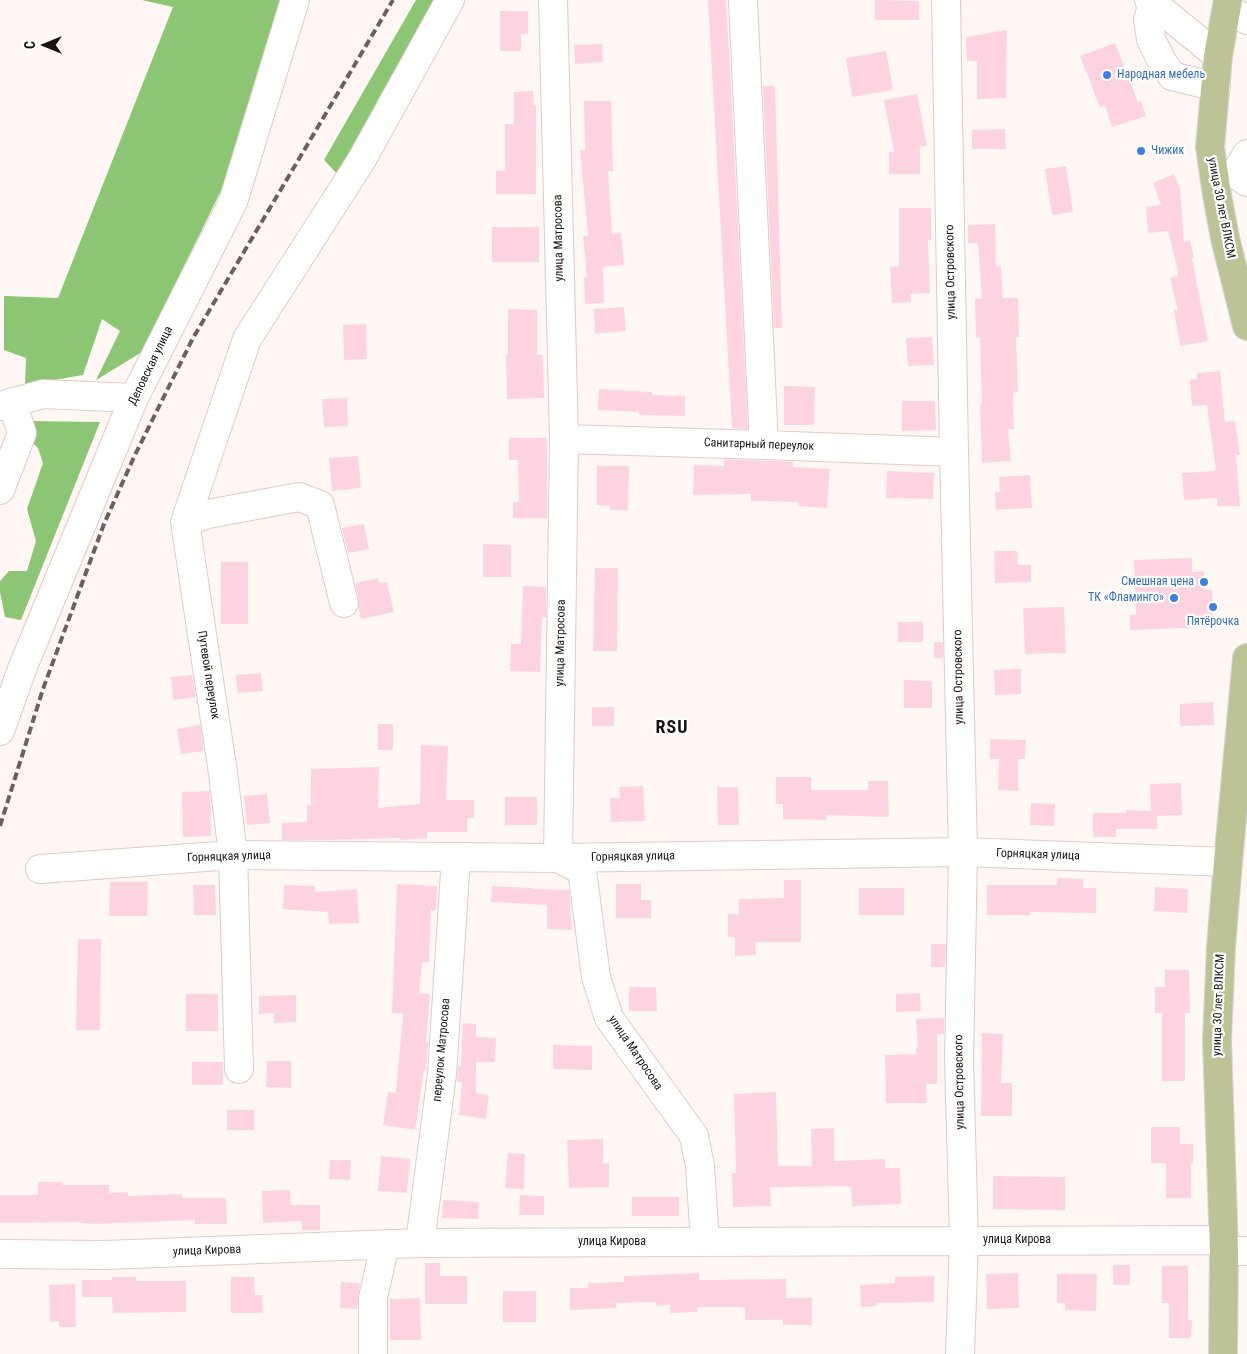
<!DOCTYPE html>
<meta charset="utf-8">
<style>
body{margin:0}
#map{position:relative;width:1247px;height:1354px;overflow:hidden;background:#fff7f4;font-family:"Roboto Condensed",sans-serif}
canvas{display:block}
.north{position:absolute;left:20px;top:20px;width:50px;height:50px;-webkit-text-stroke:4px #fff;paint-order:stroke;rotate:270deg;font-size:14px;font-weight:700;line-height:20px;text-align:center;color:#1a1411}
.north::after{content:'';display:block;margin:auto;width:18px;height:22px;background:#1a1411;clip-path:polygon(50% 0,100% 100%,50% 72%,0 100%)}
</style>
<div id="map">
<canvas width="1247" height="1354"></canvas>
<div class="north">С</div>
</div>
<script>
const ctx = document.querySelector('canvas').getContext('2d');
ctx.lineJoin = 'round';
function paint(path, color) {
  ctx.fillStyle = color;
  ctx.fill(path, 'evenodd');
}
function shape(rows) {
  const path = new Path2D();
  for (const r of rows) {
    path.moveTo(r[0], r[1]);
    for (let i = 2; i < r.length; i += 2) path.lineTo(r[i], r[i + 1]);
  }
  return path;
}
function trace(path, color, width, dash) {
  ctx.strokeStyle = color;
  ctx.lineWidth = width;
  ctx.lineCap = dash ? 'butt' : 'round';
  ctx.setLineDash(dash || []);
  ctx.stroke(path);
}
function label(font, color, halo, rows, align = 'center') {
  ctx.font = font + ' "Roboto Condensed",sans-serif';
  ctx.lineWidth = 4.5;
  ctx.setLineDash([]);
  ctx.textBaseline = 'middle';
  ctx.strokeStyle = halo;
  ctx.fillStyle = color;
  for (const [text, x, y, turn = 0] of rows) {
    ctx.save();
    ctx.translate(x, y);
    ctx.rotate((+turn || 0) * Math.PI / 180);
    ctx.textAlign = isNaN(turn) ? turn : align;
    if (halo) ctx.strokeText(text, 0, 0);
    ctx.fillText(text, 0, 0);
    ctx.restore();
  }
}
const forest = shape([
 [142,0,284,0,230,172,142,352,96,380,120,331,102,319,83,375,25,385,26,358,4,350,4,296,58,298,173,7],
 [416,0,442,0,341,178,324,160],
 [28,421,100,422,21,620,5,617,0,592,0,581,9,571,27,571,36,541,27,509,43,463,38,448,27,437]
]);
const building = shape([
 [708,0,726,0,731,86,748,429,732,428],
 [875,0,919,1,919,20,875,20],
 [500,11,528,11,528,34,521,34,521,51,500,51],
 [1007,30,1006,98,977,99,977,61,967,61,966,37],
 [1115,43,1138,102,1141,101,1146,116,1112,127,1105,105,1100,107,1080,56],
 [602,44,603,62,575,64,574,45],
 [886,51,893,90,852,97,846,58],
 [763,86,775,86,782,328,774,328],
 [533,91,534,105,536,105,536,194,496,194,496,171,505,170,505,124,514,124,514,92],
 [917,94,927,146,920,146,920,174,889,174,889,152,894,152,884,100],
 [584,101,611,101,613,171,608,171,612,234,621,233,624,265,603,267,604,303,585,304,584,277,587,277,583,236,588,236,580,150,585,150],
 [1005,129,1006,149,972,149,972,130],
 [1066,166,1073,212,1052,215,1045,169],
 [1174,174,1180,188,1184,242,1190,240,1194,258,1192,258,1208,341,1180,346,1174,310,1178,310,1170,278,1178,276,1177,267,1168,231,1148,233,1146,207,1161,205,1153,183],
 [899,208,931,208,931,240,928,240,930,293,910,294,911,302,892,303,890,267,899,266],
 [995,224,996,267,1001,266,1003,298,1018,298,1019,337,1016,337,1018,392,1013,393,1014,429,1008,429,1011,461,982,463,980,404,982,404,980,338,976,338,975,299,982,299,978,243,968,243,968,225],
 [492,227,539,227,539,262,492,262],
 [624,307,626,331,595,334,594,309],
 [508,309,537,310,537,355,543,355,544,398,507,399,506,354,508,354],
 [366,324,367,359,344,360,343,325],
 [932,337,934,365,908,366,906,338],
 [1220,371,1225,422,1235,421,1240,455,1236,455,1240,506,1217,506,1217,498,1184,500,1182,473,1216,471,1207,405,1192,406,1190,380,1197,379,1197,373],
 [784,386,815,387,814,425,784,425],
 [599,389,652,392,652,395,685,396,685,416,639,415,639,412,598,410],
 [347,398,348,426,324,427,322,399],
 [902,401,935,401,936,430,902,431],
 [509,438,547,438,547,518,513,518,513,502,519,502,518,460,509,460],
 [358,456,361,488,332,491,329,458],
 [724,459,793,462,793,467,830,469,827,508,798,506,798,502,751,501,751,494,693,495,694,465,724,466],
 [597,466,629,466,628,510,610,510,610,506,597,505],
 [887,471,934,473,933,499,886,498],
 [1030,475,1032,508,996,510,995,492,1000,492,999,477],
 [364,524,369,549,348,553,342,528],
 [483,544,511,545,511,577,483,577],
 [994,551,1017,551,1018,565,1031,565,1031,582,995,583],
 [1192,558,1192,572,1204,571,1204,590,1212,590,1213,627,1130,630,1130,615,1136,615,1134,560],
 [221,562,248,562,248,624,221,624],
 [595,568,618,568,617,651,593,651],
 [378,578,379,583,387,582,394,612,361,619,359,608,359,599,355,583],
 [523,586,546,587,546,617,542,617,540,672,510,671,511,644,521,644],
 [1064,607,1066,653,1025,654,1023,608],
 [898,622,923,622,923,642,898,642],
 [934,642,943,642,943,658,934,658],
 [1021,669,1021,694,995,695,994,670],
 [261,673,263,691,238,693,236,675],
 [192,675,196,697,173,700,171,677],
 [904,680,932,681,932,708,904,708],
 [1213,702,1214,725,1180,726,1180,704],
 [592,707,614,707,614,726,592,726],
 [378,724,393,724,393,750,378,750],
 [200,725,204,751,181,754,177,729],
 [990,739,1026,740,1025,759,1018,759,1018,791,998,790,999,759,990,759],
 [421,745,448,746,446,800,474,800,474,818,467,818,467,832,427,832,427,838,400,840,400,838,328,840,282,840,282,823,307,822,307,805,311,805,311,769,379,767,378,808,420,804],
 [776,777,811,777,811,790,868,790,868,781,888,781,889,817,826,815,826,820,783,819,783,804,776,804],
 [1181,783,1182,815,1157,816,1157,829,1116,829,1116,837,1093,837,1093,813,1126,813,1126,810,1151,811,1150,784],
 [643,786,645,821,611,822,610,798,620,798,619,787],
 [717,787,738,787,739,825,718,825],
 [210,791,211,836,183,837,182,792],
 [267,794,270,823,247,825,244,796],
 [505,797,537,797,537,825,505,825],
 [1031,803,1055,804,1054,826,1030,825],
 [1057,878,1083,879,1083,888,1096,888,1096,913,1030,912,1030,915,987,915,987,885,1057,885],
 [784,880,801,880,801,942,755,942,756,955,735,956,735,937,728,937,728,914,739,914,739,899,784,898],
 [110,882,148,882,147,916,109,916],
 [397,884,437,886,436,910,431,910,429,962,422,962,419,993,430,994,426,1042,428,1042,426,1070,424,1070,415,1130,383,1125,388,1092,396,1093,403,1014,392,1013],
 [616,884,641,884,641,900,651,900,651,918,616,918],
 [193,885,215,885,216,915,194,915],
 [284,885,315,886,315,892,357,889,359,923,329,924,328,912,283,909],
 [492,886,532,888,532,889,569,890,572,930,547,929,547,905,491,902],
 [1155,887,1188,889,1187,913,1154,911],
 [859,888,904,888,904,915,859,915],
 [78,939,101,939,100,1030,76,1030],
 [931,944,946,944,945,967,931,967],
 [1165,970,1189,970,1190,1013,1185,1013,1185,1081,1162,1081,1162,1013,1155,1013,1155,987,1165,987],
 [629,987,656,987,657,1011,629,1011],
 [920,993,921,1011,896,1012,896,994],
 [186,994,218,994,218,1031,186,1031],
 [296,995,296,1022,274,1023,274,1013,259,1014,259,996],
 [944,1018,944,1034,937,1034,937,1084,926,1084,927,1103,886,1103,885,1055,916,1054,916,1048,918,1048,916,1019],
 [463,1023,476,1024,476,1037,496,1038,495,1062,476,1062,476,1093,489,1095,486,1119,459,1115,462,1082,457,1082,458,1066,461,1066],
 [982,1033,1003,1034,1001,1083,1012,1083,1012,1116,981,1116],
 [553,1045,592,1046,592,1070,553,1069],
 [267,1061,291,1061,291,1088,266,1087],
 [192,1062,223,1062,223,1085,192,1085],
 [776,1092,778,1166,812,1166,811,1129,834,1128,834,1161,885,1159,885,1168,900,1168,901,1204,852,1206,851,1187,846,1187,846,1186,776,1187,770,1188,771,1206,733,1207,732,1173,736,1173,734,1094],
 [227,1110,254,1110,254,1130,227,1130],
 [1151,1127,1180,1127,1180,1144,1193,1144,1193,1163,1191,1163,1191,1198,1166,1198,1166,1163,1151,1163],
 [603,1139,603,1164,609,1163,609,1187,569,1188,567,1140],
 [508,1153,525,1154,524,1189,505,1188],
 [381,1156,410,1159,407,1193,378,1191],
 [330,1160,351,1160,350,1180,329,1179],
 [993,1176,1065,1177,1065,1210,993,1209],
 [38,1182,62,1182,62,1185,109,1185,109,1193,128,1192,128,1196,182,1194,182,1198,226,1198,227,1224,195,1224,195,1220,95,1224,81,1223,81,1222,0,1223,0,1195,38,1195],
 [290,1190,291,1205,320,1205,320,1230,302,1230,302,1221,263,1223,262,1191],
 [520,1195,544,1196,544,1215,519,1215],
 [632,1197,679,1197,679,1216,632,1216],
 [443,1200,479,1202,478,1219,442,1218],
 [425,1263,440,1263,440,1276,467,1276,467,1304,425,1304],
 [1113,1265,1130,1265,1130,1285,1113,1285],
 [1162,1266,1188,1266,1188,1320,1192,1320,1191,1338,1169,1338,1169,1303,1162,1303],
 [699,1273,699,1280,786,1279,786,1298,812,1298,812,1325,783,1325,783,1320,745,1320,745,1307,697,1307,697,1312,670,1313,670,1305,656,1306,656,1302,616,1303,616,1308,570,1310,570,1288,588,1288,588,1283,624,1282,624,1276],
 [1018,1273,1019,1308,987,1309,986,1274],
 [1057,1274,1097,1274,1096,1311,1065,1310,1065,1303,1057,1303],
 [934,1276,934,1302,876,1303,877,1306,861,1307,860,1285,895,1283,895,1277],
 [112,1277,136,1277,136,1281,186,1281,186,1312,113,1313,112,1297,82,1297,82,1280,112,1280],
 [231,1277,254,1277,255,1295,262,1295,263,1313,231,1313],
 [341,1282,360,1283,357,1309,340,1308],
 [75,1284,76,1327,59,1327,59,1321,50,1322,49,1285],
 [503,1291,536,1291,536,1322,503,1322],
 [420,1298,421,1340,390,1340,390,1299]
]);
const minor = shape([
 [553,0,564,439,558,858,582,870,596,977,609,1018,694,1136,700,1166,705,1242],
 [743,0,764,445],
 [946,0,954,452,963,852,959,1060,964,1240,960,1354],
 [1149,0,1218,56],
 [1153,3,1148,20,1151,39,1161,60,1172,76,1216,87],
 [1227,8,1247,20],
 [1247,154,1235,174,1247,182],
 [0,406,43,394,134,398],
 [564,439,764,445,954,452],
 [0,490,22,433,12,402],
 [185,522,247,339,361,161,450,0],
 [0,731,22,669,134,398,233,202,295,0],
 [40,869,233,855,558,858,963,852,1228,862],
 [239,1069,233,855,223,773,185,522,208,514,299,497,320,505,344,603],
 [420,1243,442,1074,456,857],
 [1224,1251,1247,1251],
 [0,1254,105,1255,420,1243,1223,1240],
 [373,1354,373,1298,385,1244]
]);
const major = shape([
 [1228,0,1218,56,1210,147,1217,195,1225,238,1247,326],
 [1223,1354,1224,1251,1217,1040,1221,947,1228,862,1247,658]
]);
const rail = shape([
 [0,826,43,689,104,524,134,457,193,338,393,0]
]);
const markers = [
 [1107,75,5,"#3f7fe0"],
 [1141,151,5,"#3f7fe0"],
 [1204,582,5,"#3f7fe0"],
 [1174,598,5,"#3f7fe0"],
 [1213,607,5,"#3f7fe0"]
];
const shopNames = [
 ["Народная мебель",1117,75],
 ["Чижик",1151,151],
 ["Смешная цена",1194,582,"right"],
 ["ТК «Фламинго»",1164,598,"right"],
 ["Пятёрочка",1213,622,"center"]
];
const streetNames = [
 ["улица 30 лет ВЛКСМ",1221,208,79],
 ["улица Матросова",559,238,-91],
 ["улица Островского",951,272,-91],
 ["Деповская улица",151,366,-64],
 ["Санитарный переулок",759,445,2],
 ["улица Матросова",561,643,-89],
 ["Путевой переулок",208,675,81],
 ["улица Островского",959,677,-91],
 ["Горняцкая улица",1038,855,2],
 ["Горняцкая улица",229,857,-2],
 ["Горняцкая улица",633,857,-1],
 ["улица 30 лет ВЛКСМ",1219,1005,-88],
 ["переулок Матросова",442,1050,-85],
 ["улица Матросова",635,1053,56],
 ["улица Островского",960,1082,-91],
 ["улица Кирова",1017,1240],
 ["улица Кирова",612,1242],
 ["улица Кирова",207,1251,-2]
];
const districtNames = [
 ["RSU",672,728]
];
paint(forest, '#8cc573');
paint(building, '#fdd3e2');
trace(minor, '#decbc4', 30);
trace(major, '#d6d5d4', 30);
trace(minor, '#fff', 28);
trace(major, '#bec297', 28);
trace(rail, '#68615e', 4, [8, 4]);
for (const [x, y, r, color] of markers) {
  const dot = new Path2D();
  dot.arc(x, y, r, 0, 2 * Math.PI);
  ctx.fillStyle = color;
  ctx.fill(dot);
  trace(dot, '#fff', 2);
}
label('12px', '#366cbe', '#fff', shopNames, 'left');
label('12px', '#1a1411', '#fff', streetNames);
ctx.letterSpacing = '1px';
label('bold 18px', '#1a1411', '#fff', districtNames);
ctx.letterSpacing = '0px';
</script>
